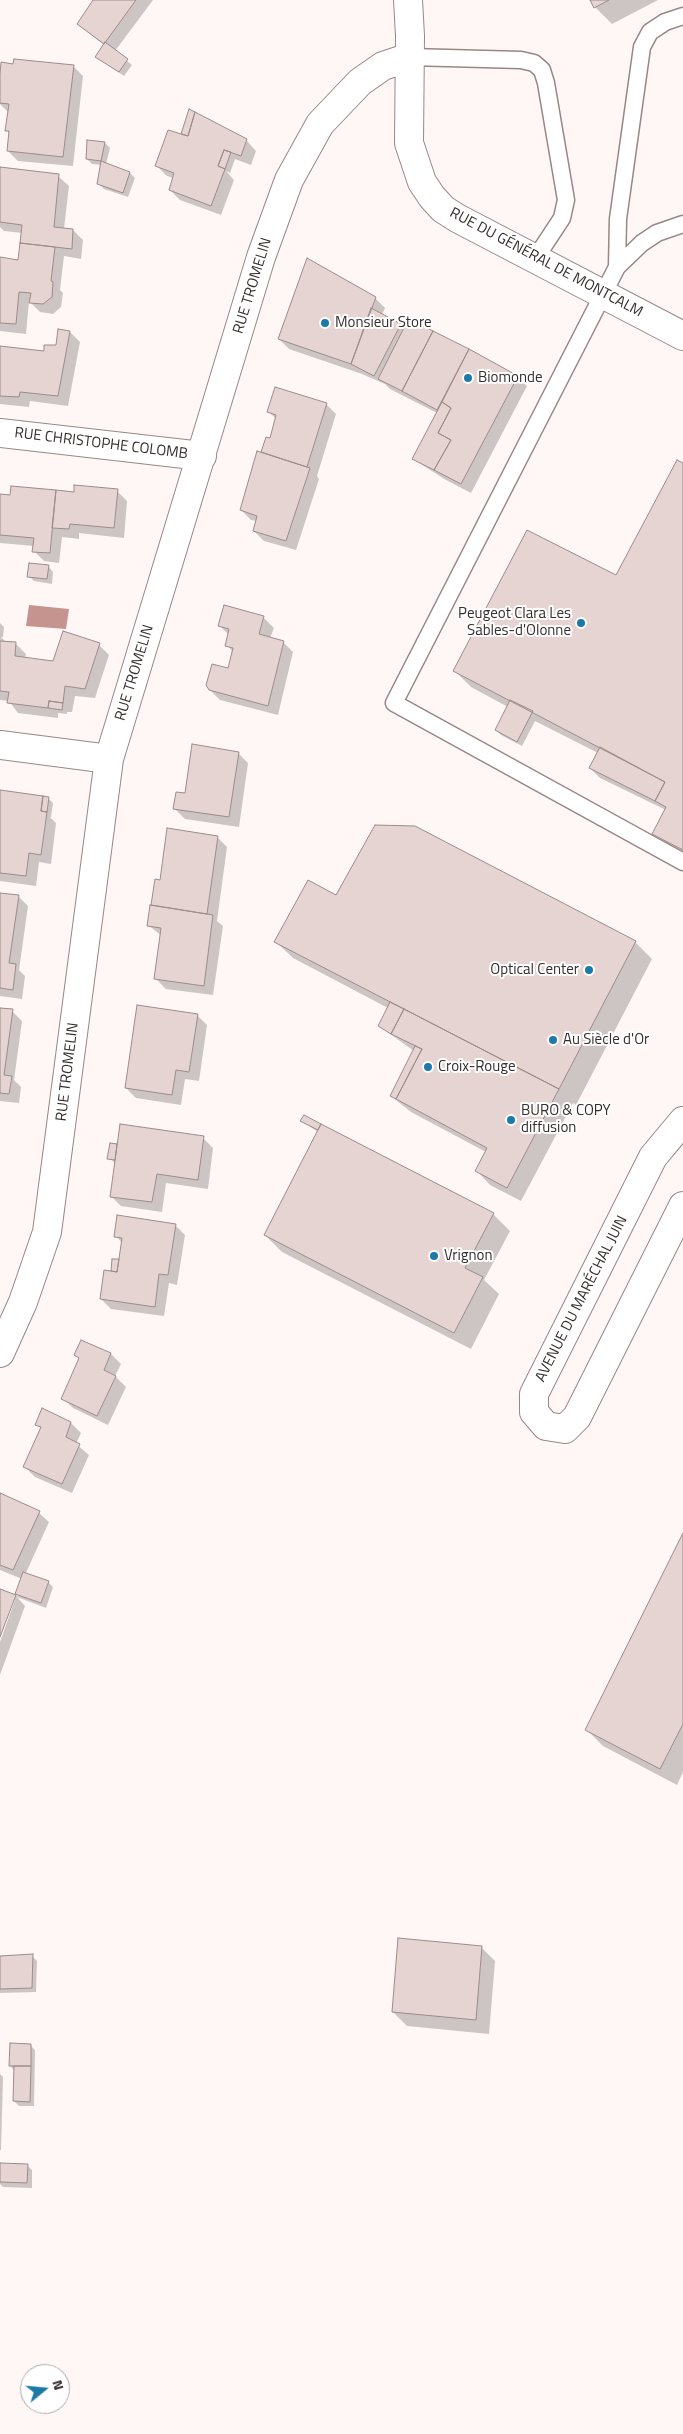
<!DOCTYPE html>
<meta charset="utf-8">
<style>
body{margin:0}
#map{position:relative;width:683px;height:2434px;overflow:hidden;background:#fff7f6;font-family:"Titillium Web",sans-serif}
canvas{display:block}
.north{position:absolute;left:20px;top:2364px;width:50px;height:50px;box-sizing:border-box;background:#fff;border:1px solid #aeabab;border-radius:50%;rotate:73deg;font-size:14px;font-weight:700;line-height:20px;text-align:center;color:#352e2d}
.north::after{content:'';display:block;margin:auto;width:18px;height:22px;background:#1b7aa7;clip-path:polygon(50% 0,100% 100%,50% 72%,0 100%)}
</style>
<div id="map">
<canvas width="683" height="2434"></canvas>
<div class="north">N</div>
</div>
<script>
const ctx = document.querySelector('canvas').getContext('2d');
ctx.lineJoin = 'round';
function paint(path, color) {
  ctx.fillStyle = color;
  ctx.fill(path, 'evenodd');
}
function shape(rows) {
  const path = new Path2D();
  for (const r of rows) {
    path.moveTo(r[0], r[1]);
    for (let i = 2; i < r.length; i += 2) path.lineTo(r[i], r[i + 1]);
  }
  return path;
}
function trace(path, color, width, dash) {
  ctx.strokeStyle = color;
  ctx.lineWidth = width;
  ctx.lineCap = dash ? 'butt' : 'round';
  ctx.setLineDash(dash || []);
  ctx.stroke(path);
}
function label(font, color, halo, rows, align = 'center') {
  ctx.font = font + ' "Titillium Web",sans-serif';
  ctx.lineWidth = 4;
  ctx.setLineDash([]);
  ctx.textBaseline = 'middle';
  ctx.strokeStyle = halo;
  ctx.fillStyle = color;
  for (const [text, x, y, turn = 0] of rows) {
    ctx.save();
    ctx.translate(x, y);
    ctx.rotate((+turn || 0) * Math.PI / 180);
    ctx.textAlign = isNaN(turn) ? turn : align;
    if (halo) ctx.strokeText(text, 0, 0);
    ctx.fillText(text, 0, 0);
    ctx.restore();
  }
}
const water = shape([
 [29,605,69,609,66,629,26,626]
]);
const shadow = shape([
 [95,0,153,0,115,51,132,65,124,76,96,57,104,45,78,24],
 [592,0,658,0,612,24,595,7],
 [15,65,73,66,83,76,73,166,18,161,8,151,10,134,7,130,9,113,0,104,0,85],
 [182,135,246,140,256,151,251,165,235,159,230,173,226,171,234,180,221,215,180,200,170,190,173,178,167,176,157,166],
 [105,143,110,148,106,164,130,173,135,178,128,197,104,189,99,184,102,165,92,164,87,159],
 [0,169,58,176,69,186,64,229,73,230,83,240,81,259,64,256,60,290,63,293,61,307,53,314,40,312,29,301,26,334,0,331,0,259,19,261,23,233,4,231,0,227],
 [375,298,385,308,382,315,405,329,409,320,517,377,527,386,471,493,446,480,413,459,437,413,390,389,385,384,362,374,289,349,279,339],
 [59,330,70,332,80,342,68,406,30,401,29,407,0,404,0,347,45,352,57,347],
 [326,404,336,414,317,476,319,479,296,550,264,541,254,531,257,521,251,520,241,510,267,439,271,440,276,419,268,411],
 [683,465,683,857,671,850,654,833,666,810,600,778,590,768,598,753,535,721,522,746,501,735,496,730,508,707,471,687,455,671,616,577],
 [117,491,127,501,124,538,79,533,79,539,62,537,59,563,44,561,34,551,34,546,0,543,0,495],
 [48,566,53,572,52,584,34,581,29,576],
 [225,606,264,618,274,628,270,638,283,642,293,652,278,715,220,700,210,690,229,669,233,652,227,645,229,635,219,625],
 [0,623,4,627,3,637,1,637,7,643,16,644,26,654,25,659,54,662,99,645,109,655,95,698,75,696,72,712,67,712,67,714,58,713,58,718,18,713,9,701,0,700],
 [238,753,248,763,239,827,185,819,175,809,186,794],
 [0,792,48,798,53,803,51,817,50,817,56,823,51,864,39,862,36,886,0,881],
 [217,837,227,847,217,921,223,926,213,995,166,989,156,979,162,936,148,925,156,880,161,881],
 [0,894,18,896,28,906,19,970,25,976,22,999,0,996],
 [337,897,635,942,652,959,576,1105,573,1103,521,1201,490,1185,477,1171,486,1152,411,1112,391,1096,414,1051,379,1026,388,1008,293,958,276,942],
 [0,1009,12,1011,22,1021,14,1080,21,1087,19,1103,0,1101],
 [197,1015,207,1025,199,1081,185,1079,181,1105,136,1098,126,1088],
 [302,1121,493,1214,510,1231,484,1280,499,1294,471,1349,282,1252,265,1235,318,1132],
 [203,1138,213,1148,208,1189,166,1183,162,1212,121,1206,111,1196,115,1163,109,1158,111,1144],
 [175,1225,185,1235,177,1285,169,1283,164,1316,111,1309,101,1299,115,1273,112,1271,120,1261,122,1243,116,1236],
 [82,1341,111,1354,121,1364,115,1376,126,1387,108,1425,73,1408,63,1398,80,1359,75,1355],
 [71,1423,81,1433,76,1444,89,1455,72,1493,35,1477,25,1467,41,1429,37,1425],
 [0,1495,39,1513,49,1522,25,1575,48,1582,53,1587,46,1608,17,1597,25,1606,0,1675,0,1642,15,1600,13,1600,0,1635,0,1590,20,1597,16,1594,22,1579,0,1570],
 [683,1536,683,1772,677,1785,603,1746,586,1729],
 [481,1947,495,1961,489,2034,407,2026,393,2012],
 [32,1956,37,1961,36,1992,0,1993,0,1957],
 [30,2045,35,2050,34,2106,19,2106,14,2101,15,2071,10,2066],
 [0,2074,3,2077,1,2150,0,2150],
 [0,2164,27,2165,32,2170,32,2188,3,2187,0,2184]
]);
const building = shape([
 [93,0,136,0,104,44,77,24,93,0],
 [590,0,609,0,594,8,590,0],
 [105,42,128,59,119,72,95,57,105,42],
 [14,59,74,65,63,157,7,151,9,131,5,131,9,104,0,103,0,74,1,62,13,64,14,59],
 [189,109,195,112,188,136,181,134,189,109],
 [195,112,247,139,241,156,224,150,218,166,225,169,211,206,169,190,174,173,155,166,168,130,188,136,195,112],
 [87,140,105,142,101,161,86,159,87,140],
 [224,150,231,152,225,169,218,166,224,150],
 [101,161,130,172,123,193,97,184,101,161],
 [0,167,59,174,54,227,73,229,72,249,20,243,22,225,0,222,0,167],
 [20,243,55,247,51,281,53,282,52,297,43,304,29,303,31,293,19,292,16,324,0,323,0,257,18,260,20,243],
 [307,258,376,297,351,364,278,339,307,258],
 [371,308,401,324,374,376,351,364,371,308],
 [409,318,433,331,402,391,378,379,409,318],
 [58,329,70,331,58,396,20,392,19,397,0,396,0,346,44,351,44,345,56,345,58,329],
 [433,331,469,349,437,410,402,391,433,331],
 [469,349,518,376,461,484,434,470,451,440,438,433,451,408,442,402,469,349],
 [275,387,327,403,307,467,261,452,266,437,270,438,276,415,267,412,275,387],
 [442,402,451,408,438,433,451,440,434,470,412,459,442,402],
 [257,451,310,468,286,541,253,531,257,516,240,510,257,451],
 [677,460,683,463,683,850,652,834,666,807,655,801,665,782,453,671,527,530,616,575,677,460],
 [74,485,118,489,114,528,70,524,69,529,52,528,56,490,74,492,74,485],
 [11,486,56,490,50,553,32,552,34,538,0,535,0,494,10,495,11,486],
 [29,563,49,565,47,579,27,577,29,563],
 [224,605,264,616,259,634,284,641,268,706,209,690,206,685,212,664,228,668,233,648,225,646,229,629,218,626,224,605],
 [63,631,100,643,85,689,65,686,63,703,49,701,48,708,7,703,9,692,0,691,0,641,16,642,15,656,53,661,63,631],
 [510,700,533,711,517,742,495,730,510,700],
 [49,701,63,703,62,710,48,708,49,701],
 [192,744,239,752,229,817,173,809,176,792,185,793,192,744],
 [600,747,665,782,655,801,589,768,600,747],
 [0,790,43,796,41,811,47,812,41,855,29,853,26,876,0,873,0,790],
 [43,796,49,797,47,812,41,811,43,796],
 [375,825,415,826,636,941,559,1089,274,942,308,880,336,895,375,825],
 [167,828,218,836,207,914,151,905,155,879,160,880,167,828],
 [0,893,19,895,9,963,16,964,13,990,0,988,0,893],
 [150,905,213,915,204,986,154,979,161,928,147,926,150,905],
 [390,1002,404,1009,391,1034,378,1026,390,1002],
 [137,1005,198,1014,189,1072,176,1070,172,1095,125,1088,137,1005],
 [0,1008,13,1009,4,1075,12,1076,9,1094,0,1093,0,1008],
 [404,1009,559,1089,507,1188,475,1171,487,1148,396,1099,422,1049,391,1034,404,1009],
 [415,1046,422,1049,396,1099,390,1096,415,1046],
 [304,1115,321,1124,318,1130,300,1121,304,1115],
 [120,1124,204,1136,198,1180,157,1174,152,1202,110,1197,120,1124],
 [321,1124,494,1213,465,1268,483,1277,454,1333,264,1235,321,1124],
 [110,1143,117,1144,115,1160,107,1159,110,1143],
 [117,1215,176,1224,168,1275,159,1274,155,1307,100,1299,104,1270,117,1272,122,1238,114,1237,117,1215],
 [112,1259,119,1259,117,1272,111,1271,112,1259],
 [81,1340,111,1353,104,1370,116,1376,97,1416,61,1399,79,1358,74,1355,81,1340],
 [42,1408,71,1422,66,1437,80,1444,62,1484,23,1467,41,1427,35,1425,42,1408],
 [0,1493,40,1511,13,1570,0,1565,0,1493],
 [683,1533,683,1724,660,1769,585,1730,683,1533],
 [23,1572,49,1581,41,1603,15,1594,23,1572],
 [0,1589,16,1595,0,1637,0,1589],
 [398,1938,482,1946,476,2020,392,2012,398,1938],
 [33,1954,32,1988,0,1989,0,1956,33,1954],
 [10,2043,31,2044,31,2066,9,2066,10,2043],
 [14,2066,31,2066,30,2102,13,2101,14,2066],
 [0,2163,28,2164,27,2183,0,2182,0,2163]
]);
const lane = shape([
 [410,57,521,60,534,63,542,70,546,83,566,200,562,218,535,259],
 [683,224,657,233,642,243,617,267,394,703,683,862],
 [617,267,618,219,642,47,650,32,665,22,683,16]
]);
const street = shape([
 [408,0,410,36,409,143,422,182,432,197,443,209,457,218,683,336],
 [0,433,202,456],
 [0,745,109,759],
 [683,1121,653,1157,534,1394,534,1412,546,1426,565,1429,577,1417,683,1206],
 [0,1353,23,1302,47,1232,109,759,261,257,289,180,320,124,360,82,383,66,410,57]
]);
const markers = [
 [325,323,5,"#1b7aa7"],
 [468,378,5,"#1b7aa7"],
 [581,623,5,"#1b7aa7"],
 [589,970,5,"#1b7aa7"],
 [553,1040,5,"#1b7aa7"],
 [428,1067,5,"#1b7aa7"],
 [511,1120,5,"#1b7aa7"],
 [434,1256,5,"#1b7aa7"]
];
const streetNames = [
 ["RUE DU GÉNÉRAL DE MONTCALM",546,263,28],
 ["RUE TROMELIN",253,286,-73],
 ["RUE CHRISTOPHE COLOMB",101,444,7],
 ["RUE TROMELIN",135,673,-73],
 ["RUE TROMELIN",68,1072,-83],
 ["AVENUE DU MARÉCHAL JUIN",582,1299,-63]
];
const poiNames = [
 ["Monsieur Store",335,323],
 ["Biomonde",478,378],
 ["Peugeot Clara Les",571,614,"right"],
 ["Sables-d'Olonne",571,631,"right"],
 ["Optical Center",579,970,"right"],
 ["Au Siècle d'Or",563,1040],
 ["Croix-Rouge",438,1067],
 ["BURO & COPY",521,1111],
 ["diffusion",521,1128],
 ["Vrignon",444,1256]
];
paint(water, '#c6948f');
paint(shadow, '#0003');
paint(building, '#e6d4d2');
trace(building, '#9c8b89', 1);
trace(lane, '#988785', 19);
trace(street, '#988785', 30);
trace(lane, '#fff', 16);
trace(street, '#fff', 28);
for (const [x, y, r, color] of markers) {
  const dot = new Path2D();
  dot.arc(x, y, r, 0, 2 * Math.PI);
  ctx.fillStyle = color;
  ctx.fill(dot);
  trace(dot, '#fff', 2);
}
label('15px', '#352e2d', '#fff', streetNames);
label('15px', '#352e2d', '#fff', poiNames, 'left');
</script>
